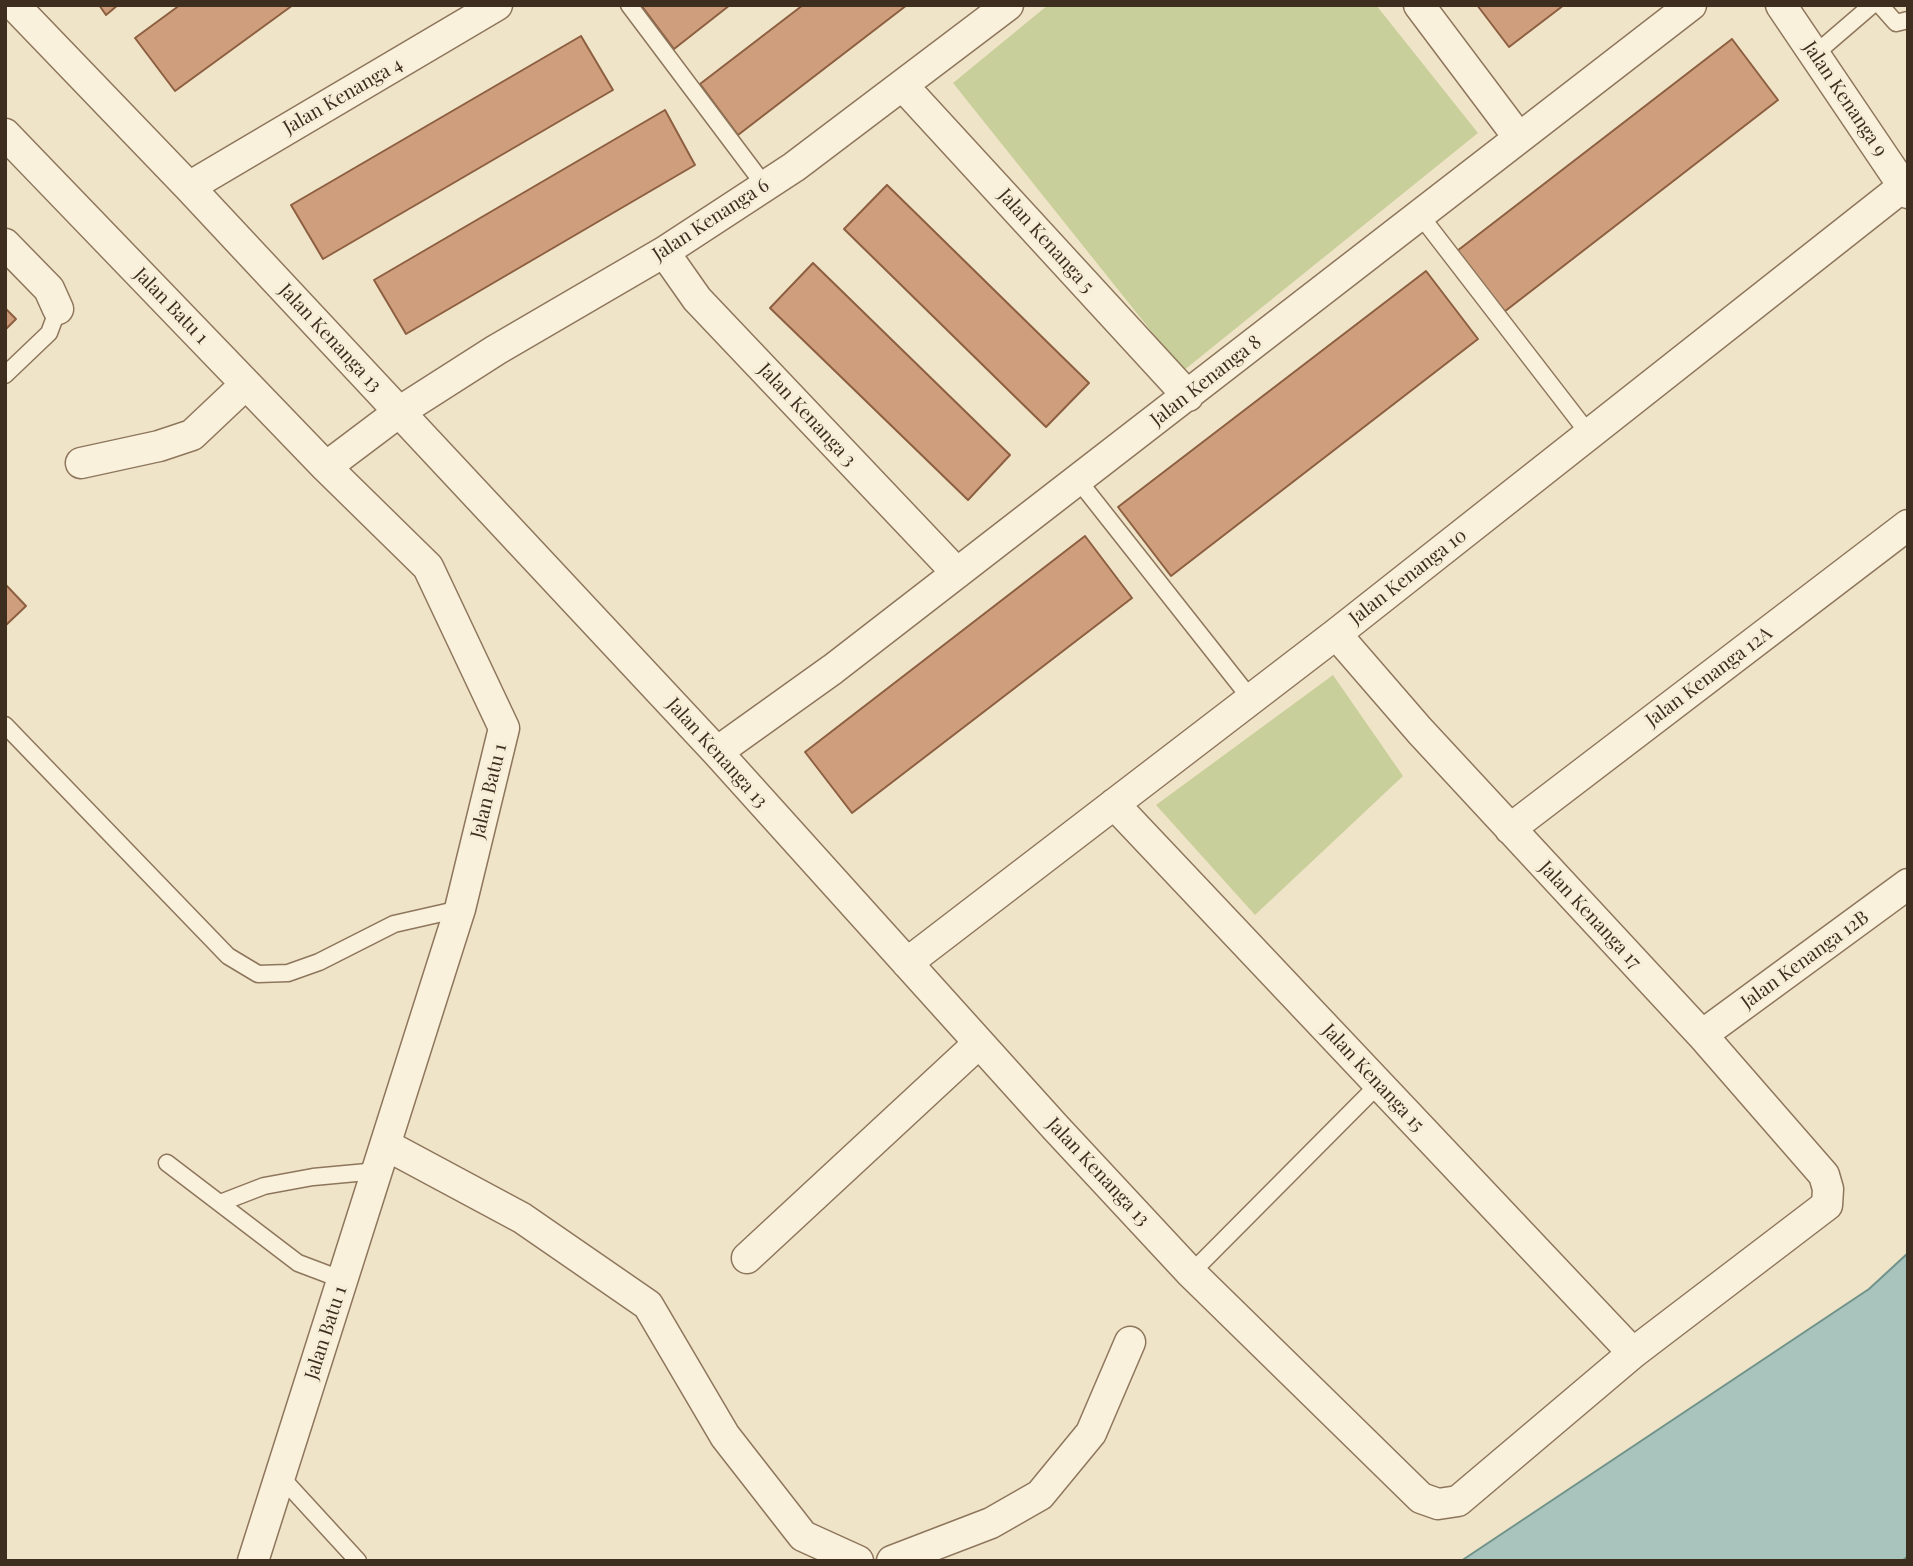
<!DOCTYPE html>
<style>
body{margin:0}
#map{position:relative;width:1913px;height:1566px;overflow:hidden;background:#f0e4c8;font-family:"Playfair Display",serif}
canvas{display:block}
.frame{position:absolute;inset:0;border:7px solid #3d2e20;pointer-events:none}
</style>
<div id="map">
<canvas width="1913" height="1566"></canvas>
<div class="frame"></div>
</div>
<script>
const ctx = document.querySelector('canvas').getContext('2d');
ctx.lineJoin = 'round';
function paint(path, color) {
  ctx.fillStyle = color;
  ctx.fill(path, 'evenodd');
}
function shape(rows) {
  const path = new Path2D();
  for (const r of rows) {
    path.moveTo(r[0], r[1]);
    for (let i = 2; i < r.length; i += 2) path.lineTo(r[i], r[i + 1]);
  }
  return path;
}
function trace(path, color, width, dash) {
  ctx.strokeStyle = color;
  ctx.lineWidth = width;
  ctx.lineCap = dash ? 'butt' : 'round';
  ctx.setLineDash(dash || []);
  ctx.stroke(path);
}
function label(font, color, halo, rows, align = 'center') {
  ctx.font = font + ' "Playfair Display",serif';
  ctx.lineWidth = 6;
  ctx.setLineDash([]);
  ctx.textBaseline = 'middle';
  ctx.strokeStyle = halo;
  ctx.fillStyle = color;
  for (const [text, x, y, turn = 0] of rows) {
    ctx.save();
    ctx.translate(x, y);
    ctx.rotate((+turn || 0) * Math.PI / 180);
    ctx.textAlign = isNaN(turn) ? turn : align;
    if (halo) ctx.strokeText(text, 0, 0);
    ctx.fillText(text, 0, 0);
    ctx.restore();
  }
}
const green = shape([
 [1048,5,1376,5,1478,133,1183,371,953,83],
 [1333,675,1403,776,1255,915,1156,805]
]);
const water = shape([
 [1908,1253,1908,1556,1902,1561,1461,1561,1869,1289,1908,1253]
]);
const building = shape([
 [99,5,118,5,106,15,99,5],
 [180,5,293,5,175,91,135,38,180,5],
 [641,5,730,5,674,49,641,5],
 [803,5,907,5,738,135,700,84,803,5],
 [1477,5,1564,5,1509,47,1477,5],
 [581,36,613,90,323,259,291,205,581,36],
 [1732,39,1778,100,1504,312,1457,251,1732,39],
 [665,110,695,165,406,334,374,280,665,110],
 [887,185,1089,383,1046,427,844,229,887,185],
 [813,263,1010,455,968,500,770,308,813,263],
 [1426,271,1478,339,1171,576,1118,507,1426,271],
 [5,308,16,319,5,330,5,308],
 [1085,536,1132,598,852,813,805,752,1085,536],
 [5,584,26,606,5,626,5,584]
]);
const lane = shape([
 [629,5,765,186],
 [1880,5,1896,23,1908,20],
 [1815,54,1872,5],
 [1420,215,1589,434],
 [5,375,49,333,58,309],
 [1078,480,1251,699],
 [5,725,228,956,258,974,288,973,319,962,394,924,460,909],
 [167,1163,298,1263,343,1280],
 [220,1203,264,1186,313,1177,378,1171],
 [1191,1273,1379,1084],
 [280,1476,358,1561]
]);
const street = shape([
 [14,5,189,187,717,752,1056,1128,1191,1273,1421,1498,1438,1504,1458,1501,1633,1353,1827,1205,1828,1189,1824,1175,1702,1035,1420,731,1336,634],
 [1419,5,1519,138],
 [1781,5,1908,193],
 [904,87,1188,396],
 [5,134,326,467,428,567,504,728,460,909,253,1561],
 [189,187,497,5],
 [5,244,49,289,58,309],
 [664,252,697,299,957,573],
 [81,463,159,446,192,435,246,384],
 [326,467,399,412,496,350,664,252,794,167,1008,5],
 [717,752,833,669,1691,5],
 [1114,804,1633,1353],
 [1510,829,1908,525],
 [907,963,1336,634,1905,185],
 [1702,1035,1908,884],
 [386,1145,522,1218,648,1305,725,1436,803,1536,858,1561],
 [747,1258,979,1043],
 [892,1561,991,1523,1040,1495,1091,1433,1130,1342]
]);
const streetNames = [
 ["Jalan Kenanga 4",343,96,-30],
 ["Jalan Kenanga 9",1845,99,56],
 ["Jalan Kenanga 6",711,220,-33],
 ["Jalan Kenanga 5",1046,241,48],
 ["Jalan Batu 1",171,306,46],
 ["Jalan Kenanga 13",330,338,47],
 ["Jalan Kenanga 8",1206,381,-38],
 ["Jalan Kenanga 3",807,415,47],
 ["Jalan Kenanga 10",1408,577,-38],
 ["Jalan Kenanga 12A",1709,677,-37],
 ["Jalan Kenanga 13",717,753,48],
 ["Jalan Batu 1",489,791,-76],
 ["Jalan Kenanga 17",1590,915,47],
 ["Jalan Kenanga 12B",1805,960,-36],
 ["Jalan Kenanga 15",1373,1078,47],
 ["Jalan Kenanga 13",1098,1172,47],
 ["Jalan Batu 1",326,1333,-72]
];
paint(green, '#c9cf9b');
paint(water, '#a9c4bc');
trace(water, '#6f938a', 2);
paint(building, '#cf9f7d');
trace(building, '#8d5f41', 2);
trace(lane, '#8d765c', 19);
trace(street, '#8d765c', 33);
trace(lane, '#faf1dc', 16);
trace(street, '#faf1dc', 30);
label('19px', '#3d2e20', '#f7eed8', streetNames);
</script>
